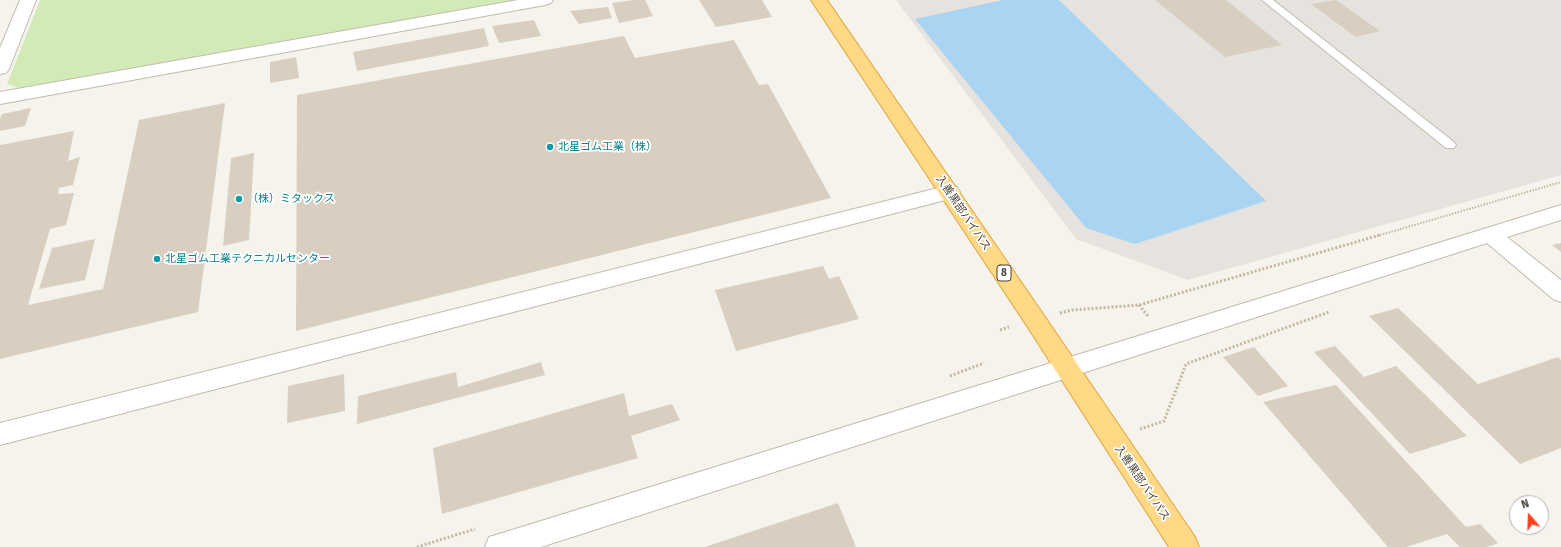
<!DOCTYPE html>
<meta charset="utf-8">
<style>
body{margin:0}
#map{position:relative;width:1561px;height:547px;overflow:hidden;background:#f6f3ec;font-family:"Fira Sans",sans-serif}
canvas{display:block}
.north{position:absolute;left:1509px;top:495px;width:40px;height:40px;box-sizing:border-box;background:#fff;border:1px solid #b7b4b0;border-radius:50%;rotate:341deg;font-size:11px;font-weight:700;line-height:16px;text-align:center;color:#4b4439}
.north::after{content:'';display:block;margin:auto;width:14px;height:18px;background:#fc3f1d;clip-path:polygon(50% 0,100% 100%,50% 72%,0 100%)}
</style>
<div id="map">
<canvas width="1561" height="547"></canvas>
<div class="north">N</div>
</div>
<script>
const ctx = document.querySelector('canvas').getContext('2d');
ctx.lineJoin = 'round';
function paint(path, color) {
  ctx.fillStyle = color;
  ctx.fill(path, 'evenodd');
}
function shape(rows) {
  const path = new Path2D();
  for (const r of rows) {
    path.moveTo(r[0], r[1]);
    for (let i = 2; i < r.length; i += 2) path.lineTo(r[i], r[i + 1]);
  }
  return path;
}
function trace(path, color, width, dash) {
  ctx.strokeStyle = color;
  ctx.lineWidth = width;
  ctx.lineCap = dash ? 'butt' : 'round';
  ctx.setLineDash(dash || []);
  ctx.stroke(path);
}
function label(font, color, halo, rows, align = 'center') {
  ctx.font = font + ' "Fira Sans","Noto Sans JP",sans-serif';
  ctx.lineWidth = 3.5;
  ctx.setLineDash([]);
  ctx.textBaseline = 'middle';
  ctx.strokeStyle = halo;
  ctx.fillStyle = color;
  for (const [text, x, y, turn = 0] of rows) {
    ctx.save();
    ctx.translate(x, y);
    ctx.rotate((+turn || 0) * Math.PI / 180);
    ctx.textAlign = isNaN(turn) ? turn : align;
    if (halo) ctx.strokeText(text, 0, 0);
    ctx.fillText(text, 0, 0);
    ctx.restore();
  }
}
const industrial = shape([
 [896,0,1561,0,1561,175,1188,280,1076,239]
]);
const green = shape([
 [40,0,514,0,19,88,7,84]
]);
const water = shape([
 [1003,0,1059,0,1266,201,1135,244,1086,228,915,19]
]);
const building = shape([
 [634,0,645,0,653,16,619,23,612,3],
 [699,0,762,0,772,17,716,27],
 [1155,0,1226,0,1282,45,1225,57],
 [1336,0,1380,31,1356,37,1311,4],
 [608,7,612,18,579,24,570,11],
 [534,20,541,36,499,43,492,26],
 [484,28,489,46,357,71,353,52],
 [624,36,635,58,734,40,759,85,768,84,831,198,296,331,297,95],
 [296,57,299,78,270,83,270,62],
 [225,103,198,312,0,359,0,145,74,131,68,161,80,157,73,185,59,188,58,194,74,193,66,225,50,229,28,305,103,289,139,120],
 [31,108,25,126,0,131,0,119,2,114],
 [254,153,249,240,223,246,231,158],
 [95,239,85,280,39,289,52,248],
 [1561,243,1561,252,1552,245],
 [823,266,829,279,839,276,859,319,736,351,715,290],
 [1398,308,1478,384,1558,357,1561,360,1561,448,1520,464,1369,316],
 [1335,346,1364,377,1396,366,1467,436,1410,454,1314,352],
 [1254,347,1288,386,1258,396,1223,357],
 [541,362,545,375,357,424,358,396,456,372,458,387],
 [344,374,345,411,287,423,288,386],
 [1336,385,1466,527,1480,524,1498,543,1487,547,1460,547,1447,534,1406,547,1388,547,1263,402],
 [624,393,629,416,672,404,680,420,631,436,638,458,442,514,433,448],
 [838,503,856,547,705,547]
]);
const pathFar1 = shape([
 [1377,236,1561,182]
]);
const path = shape([
 [1139,305,1148,316],
 [1060,313,1072,310,1139,305,1380,235],
 [1000,330,1009,327],
 [950,376,984,363],
 [1140,429,1164,421,1186,364,1329,312],
 [417,547,475,529]
]);
const service = shape([
 [1262,0,1273,0,1454,142,1456,145,1454,148,1446,148,1262,0]
]);
const minor = shape([
 [20,0,36,0,9,69,6,73,0,74,0,48,20,0],
 [518,0,553,0,551,3,545,5,0,104,0,92,518,0],
 [950,185,957,187,960,192,957,197,0,445,0,423,950,185],
 [1561,205,1561,220,1507,237,1561,280,1561,302,1553,299,1487,243,541,547,485,547,489,537,499,534,1561,205]
]);
const trunk = shape([
 [811,0,827,0,1043,314,1195,537,1199,547,1169,547,1027,326,811,0]
]);
const markers = [
 [550,147,4,"#0f9aa8"],
 [239,199,4,"#0f9aa8"],
 [157,259,4,"#0f9aa8"]
];
const shields = [
 [1004,273,14]
];
const shieldNames = [
 ["8",1004,273]
];
const cultureNames = [
 ["北星ゴム工業（株）",558,147],
 ["（株）ミタックス",247,199],
 ["北星ゴム工業テクニカルセンター",165,259]
];
const streetNames = [
 ["入善黒部バイパス",963,213,56],
 ["入善黒部バイパス",1142,483,56]
];
paint(industrial, '#e6e2dd');
paint(green, '#d2eab5');
paint(water, '#a9d4f2');
paint(building, '#d8cfc1');
trace(service, '#c2bbae', 2);
trace(minor, '#c2bbae', 2);
trace(trunk, '#e0a43c', 2);
trace(pathFar1, '#c4b79f', 2, [1.5, 1.5]);
trace(path, '#c4b79f', 3, [2, 2]);
paint(service, '#fff');
paint(minor, '#fff');
paint(trunk, '#ffd985');
for (const [x, y, r, color] of markers) {
  const dot = new Path2D();
  dot.arc(x, y, r, 0, 2 * Math.PI);
  ctx.fillStyle = color;
  ctx.fill(dot);
  trace(dot, '#fff', 1.5);
}
for (const [x, y, w] of shields) {
  const box = new Path2D();
  box.roundRect(x - w / 2, y - 8, w, 16, 3);
  ctx.fillStyle = '#fff';
  ctx.fill(box);
  trace(box, '#4b4439', 1);
}
label('bold 10px', '#4b4439', null, shieldNames);
label('11px', '#0d838f', '#fff', cultureNames, 'left');
label('11px', '#4b4439', '#fff', streetNames);
</script>
